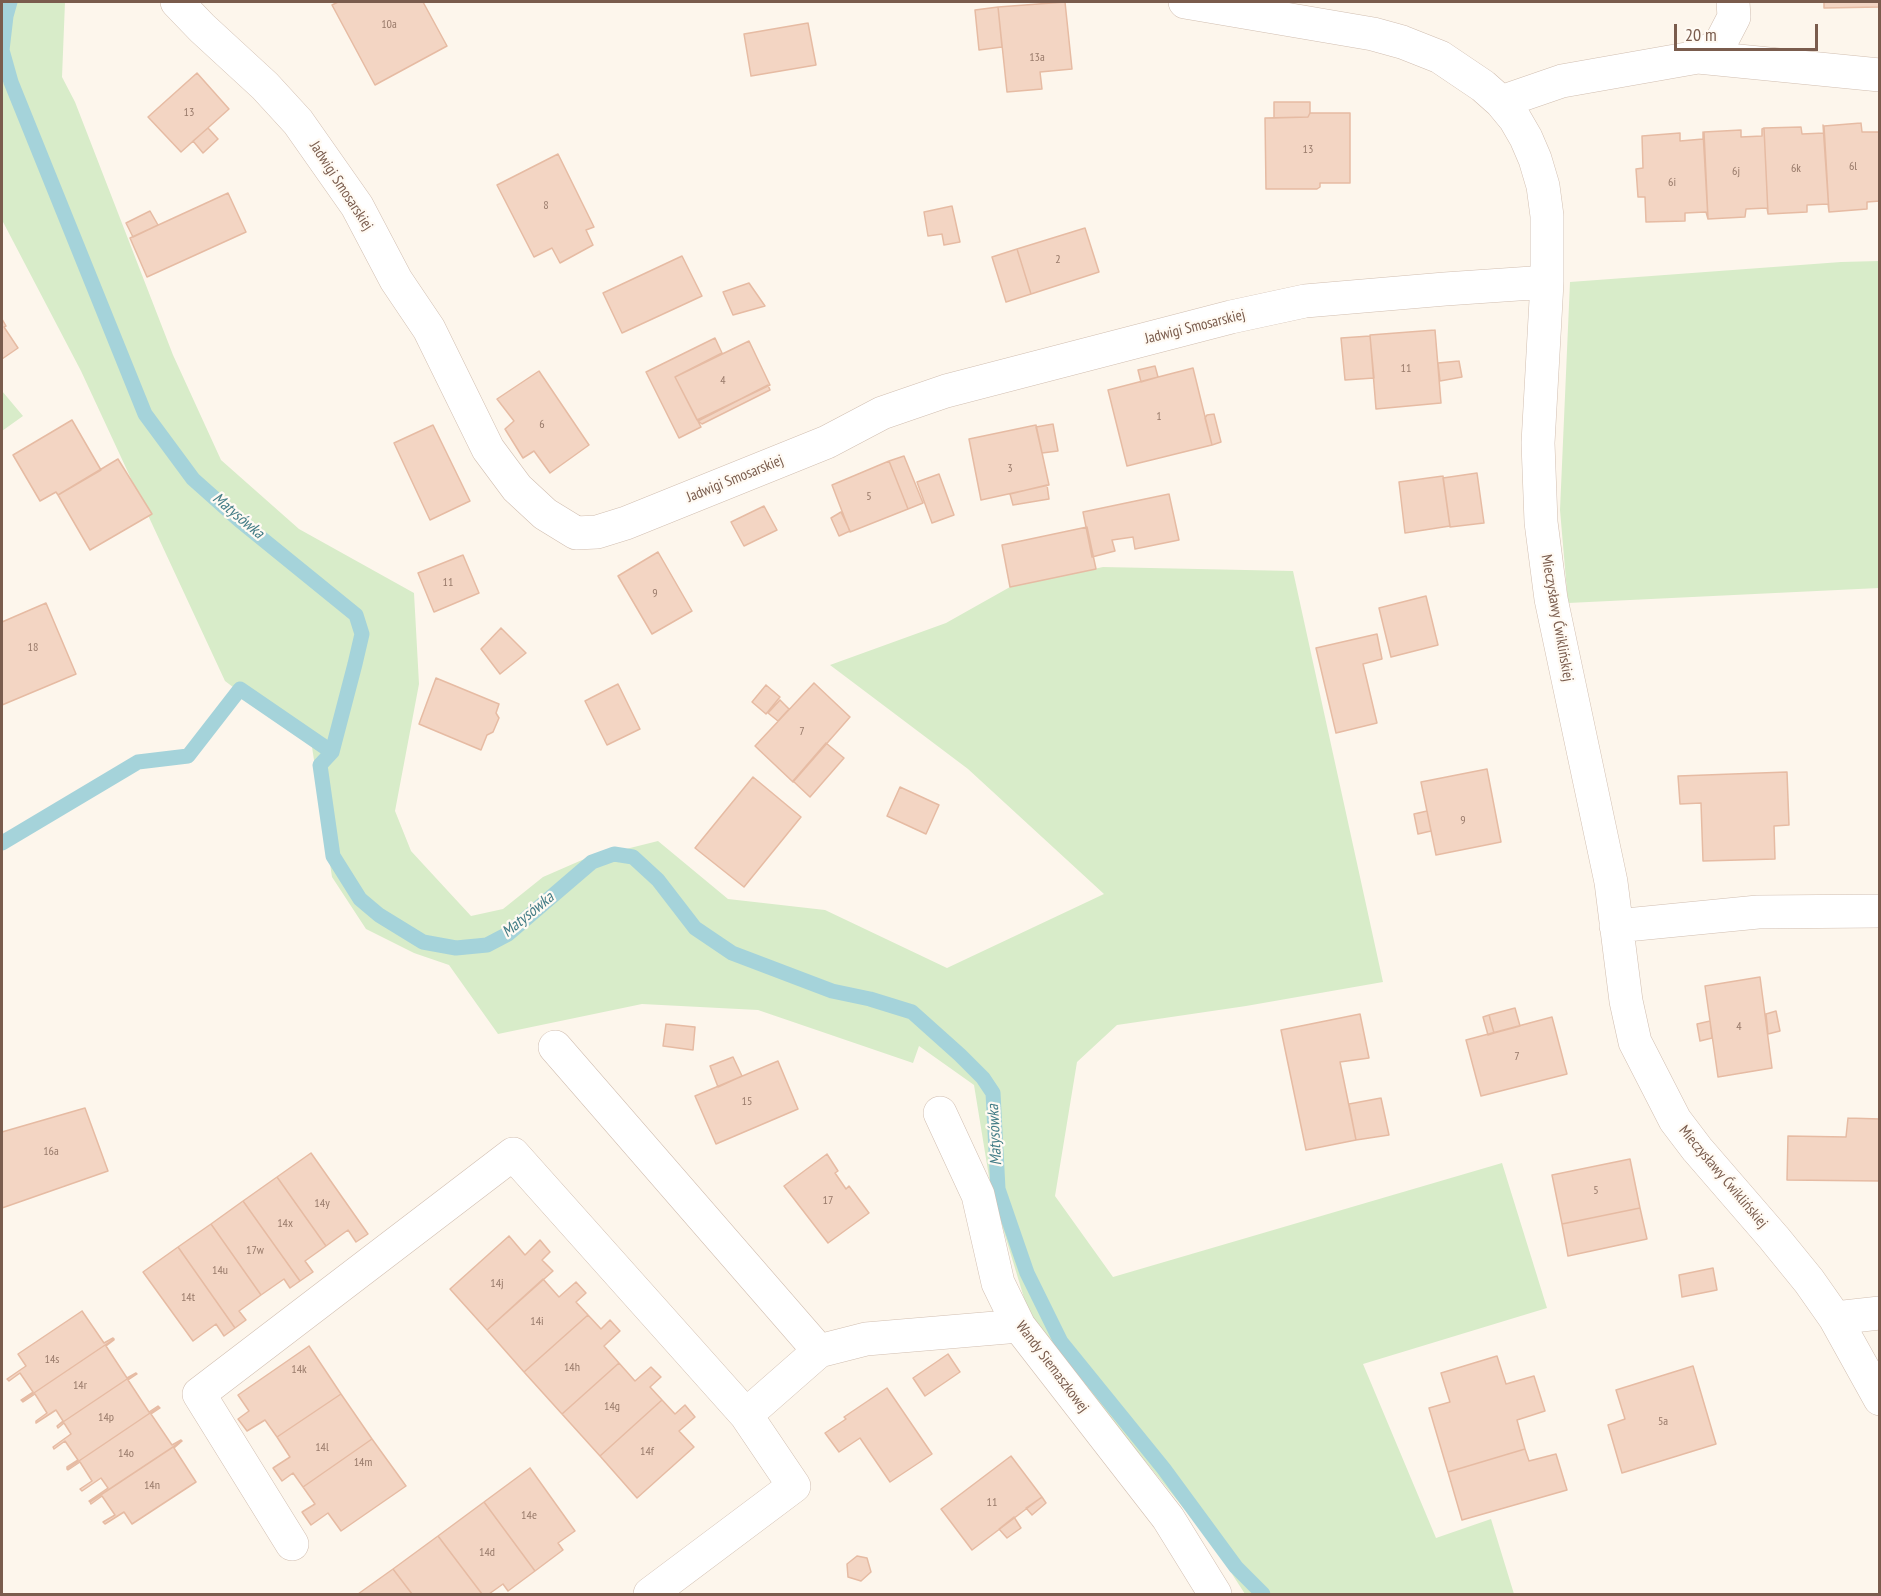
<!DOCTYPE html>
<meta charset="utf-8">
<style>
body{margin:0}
#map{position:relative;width:1881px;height:1596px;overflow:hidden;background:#fdf6ec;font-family:"PT Sans Narrow",sans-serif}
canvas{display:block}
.frame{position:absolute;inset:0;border:3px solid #7a5c4d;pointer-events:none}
.scale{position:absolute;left:1674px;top:24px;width:144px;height:27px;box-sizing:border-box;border:3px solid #7a5c4d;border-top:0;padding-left:8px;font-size:18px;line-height:21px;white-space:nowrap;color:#7a5c4d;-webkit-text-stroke:4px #fffaf3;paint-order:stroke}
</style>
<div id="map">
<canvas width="1881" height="1596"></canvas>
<div class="frame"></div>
<div class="scale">20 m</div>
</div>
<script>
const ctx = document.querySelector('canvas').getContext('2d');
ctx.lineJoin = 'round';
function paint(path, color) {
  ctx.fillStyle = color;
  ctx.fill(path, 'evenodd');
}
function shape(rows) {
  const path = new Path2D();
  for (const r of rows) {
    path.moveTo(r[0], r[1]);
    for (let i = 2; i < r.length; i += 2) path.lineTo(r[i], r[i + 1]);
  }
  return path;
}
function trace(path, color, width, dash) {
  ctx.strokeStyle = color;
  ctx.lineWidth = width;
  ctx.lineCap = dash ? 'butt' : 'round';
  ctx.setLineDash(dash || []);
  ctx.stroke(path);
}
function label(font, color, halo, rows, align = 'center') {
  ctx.font = font + ' "PT Sans Narrow",sans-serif';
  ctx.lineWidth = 4.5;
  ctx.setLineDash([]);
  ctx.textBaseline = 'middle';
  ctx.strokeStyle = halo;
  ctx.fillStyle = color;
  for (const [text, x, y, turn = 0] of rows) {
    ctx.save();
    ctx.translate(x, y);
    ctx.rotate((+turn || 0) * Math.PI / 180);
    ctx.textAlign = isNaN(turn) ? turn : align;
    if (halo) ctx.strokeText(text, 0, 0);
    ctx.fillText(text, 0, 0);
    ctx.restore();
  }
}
const green = shape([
 [2,2,65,2,62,77,75,102,173,355,221,460,299,529,414,593,419,684,395,811,411,851,471,916,503,909,543,877,582,860,658,841,728,899,825,910,947,968,1104,894,968,769,830,665,946,623,1010,587,1103,567,1293,571,1383,982,1246,1006,1117,1025,1077,1062,1055,1196,1113,1277,1502,1163,1547,1308,1363,1364,1436,1538,1491,1519,1514,1594,1245,1594,1212,1543,1031,1321,991,1189,974,1085,919,1046,913,1063,758,1010,642,1004,498,1034,449,965,414,953,366,929,332,877,312,747,225,681,81,371,2,220],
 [1879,261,1879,588,1568,603,1560,510,1570,282,1841,262],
 [2,391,23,416,2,431]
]);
const stream = shape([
 [10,2,6,16,2,50,11,82,145,414,193,479,239,520,356,615,362,634,355,664,332,752,320,765,333,856,360,899,379,915,423,942,456,948,487,945,508,934,592,862,614,854,633,857,658,880,695,928,732,953,832,991,870,999,912,1012,960,1055,983,1078,993,1093,998,1189,1027,1273,1061,1342,1164,1469,1236,1567,1263,1594],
 [2,843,138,762,188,756,240,689,332,752]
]);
const building = shape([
 [338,2,423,2,447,46,375,85,332,5,338,2],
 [1065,2,1072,69,1040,72,1042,89,1007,92,998,7,1065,2],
 [1824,2,1880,2,1880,7,1824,8,1824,2],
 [998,7,1002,47,979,50,975,10,998,7],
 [808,23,816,65,751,76,744,34,808,23],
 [197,73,229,109,181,152,148,117,197,73],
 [1274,102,1310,102,1310,113,1308,117,1274,118,1274,102],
 [1310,113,1350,113,1350,183,1320,183,1320,187,1317,189,1266,189,1265,118,1308,117,1310,113],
 [1861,123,1862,132,1880,132,1880,201,1867,202,1867,209,1829,212,1824,126,1861,123],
 [1823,125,1829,212,1828,204,1807,205,1807,212,1768,214,1764,128,1801,127,1802,134,1824,133,1823,125],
 [208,128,218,139,203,153,193,141,208,128],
 [1764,128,1768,214,1767,208,1746,209,1745,217,1708,219,1704,132,1741,130,1741,137,1762,136,1762,129,1764,128],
 [1703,132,1708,219,1706,212,1685,213,1685,221,1646,222,1645,197,1638,197,1636,169,1643,168,1642,136,1680,133,1680,141,1703,139,1703,132],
 [558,154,594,227,586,230,593,245,560,263,552,248,534,257,497,185,558,154],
 [228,193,246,232,147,277,130,238,228,193],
 [952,206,960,242,944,245,942,234,928,236,924,212,952,206],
 [150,211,158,225,133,237,126,223,150,211],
 [1085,228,1099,272,1031,294,1017,249,1085,228],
 [1017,249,1031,294,1006,302,992,257,1017,249],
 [682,256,702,296,622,333,603,293,682,256],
 [749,283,765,306,733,315,723,292,749,283],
 [2,319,6,326,4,327,18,348,2,359,2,319],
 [1435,330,1441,403,1376,409,1370,335,1435,330],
 [1370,336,1374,378,1345,380,1341,338,1370,336],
 [715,338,722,353,675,377,701,427,679,438,646,372,715,338],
 [749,341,770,385,697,420,675,377,749,341],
 [1459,361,1462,377,1440,381,1438,363,1459,361],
 [1155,366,1158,377,1141,382,1138,370,1155,366],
 [1193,368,1212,445,1127,466,1108,390,1193,368],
 [539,371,589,445,550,473,534,451,523,458,505,429,514,421,497,399,539,371],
 [768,385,770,390,702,424,698,421,768,385],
 [1214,414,1221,442,1212,445,1205,418,1207,415,1214,414],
 [72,420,101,470,58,495,56,492,40,501,13,455,72,420],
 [1053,424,1058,451,1042,453,1036,427,1053,424],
 [433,425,470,501,430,520,394,443,433,425],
 [1036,425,1049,485,981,500,969,439,1036,425],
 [904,456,923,503,908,509,889,461,904,456],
 [118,459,152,514,90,550,58,495,118,459],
 [889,461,908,509,850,532,832,485,889,461],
 [1477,473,1484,523,1450,527,1443,478,1477,473],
 [939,474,954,515,932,523,917,482,939,474],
 [1443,476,1450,526,1405,533,1399,482,1443,476],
 [1047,485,1049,499,1013,505,1010,494,1047,485],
 [1169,494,1179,540,1135,549,1133,537,1112,540,1115,551,1092,557,1083,512,1169,494],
 [764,506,777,530,744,546,731,522,764,506],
 [841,512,850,531,839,536,831,518,841,512],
 [1087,527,1096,569,1010,587,1002,545,1087,527],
 [658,552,692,611,652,634,618,576,658,552],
 [463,555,479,593,434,612,418,573,463,555],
 [1426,596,1438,645,1391,657,1379,608,1426,596],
 [46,603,76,674,2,705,2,622,46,603],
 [501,628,526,653,500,674,481,649,501,628],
 [1377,634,1382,659,1363,664,1377,723,1336,733,1316,648,1377,634],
 [436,678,499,704,496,713,499,718,493,732,487,735,481,750,419,724,436,678],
 [814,683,850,717,793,782,755,746,814,683],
 [618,684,640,729,607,745,585,701,618,684],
 [766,685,780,697,766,714,752,702,766,685],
 [780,700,789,709,778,721,768,713,780,700],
 [826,743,844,758,810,797,793,781,826,743],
 [1487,769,1501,842,1436,855,1421,782,1487,769],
 [1787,772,1789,825,1774,826,1775,859,1703,861,1701,803,1680,804,1678,776,1787,772],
 [753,777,801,817,744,887,695,848,753,777],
 [900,787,939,805,926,834,887,816,900,787],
 [1427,811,1431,831,1418,834,1414,814,1427,811],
 [1760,977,1772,1068,1718,1077,1705,986,1760,977],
 [1515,1008,1520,1026,1494,1033,1489,1015,1515,1008],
 [1776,1011,1780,1031,1768,1034,1766,1014,1776,1011],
 [1360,1014,1369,1058,1340,1062,1356,1140,1306,1150,1281,1030,1360,1014],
 [1489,1015,1494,1033,1488,1035,1483,1017,1489,1015],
 [1552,1017,1567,1074,1481,1096,1466,1040,1552,1017],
 [1710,1021,1712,1038,1700,1041,1697,1024,1710,1021],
 [666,1024,695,1027,693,1050,663,1046,666,1024],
 [733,1057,742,1076,718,1087,710,1066,733,1057],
 [778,1061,798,1109,716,1144,695,1096,778,1061],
 [1381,1098,1389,1135,1356,1140,1349,1104,1381,1098],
 [85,1108,108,1171,2,1208,2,1132,85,1108],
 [1848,1118,1880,1119,1880,1181,1787,1180,1788,1136,1846,1137,1848,1118],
 [311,1153,368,1234,356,1242,348,1230,326,1246,277,1177,311,1153],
 [827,1154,838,1171,835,1173,846,1189,849,1186,869,1213,828,1243,784,1186,827,1154],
 [1630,1159,1640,1208,1562,1224,1552,1175,1630,1159],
 [277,1177,326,1246,305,1261,313,1272,300,1281,243,1201,277,1177],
 [243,1201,300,1281,290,1288,284,1279,261,1295,211,1224,243,1201],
 [1640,1208,1647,1239,1568,1256,1562,1224,1640,1208],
 [211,1224,261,1295,239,1311,246,1320,235,1328,178,1247,211,1224],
 [509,1236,525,1255,540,1240,550,1252,542,1260,553,1271,487,1330,450,1289,509,1236],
 [178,1247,235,1328,224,1336,216,1324,193,1341,143,1272,178,1247],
 [1713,1268,1717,1290,1682,1297,1679,1275,1713,1268],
 [543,1279,559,1297,576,1282,586,1293,576,1302,588,1315,524,1372,487,1330,543,1279],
 [82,1311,104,1343,113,1338,114,1339,22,1401,21,1400,33,1392,20,1373,9,1381,7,1379,26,1366,18,1354,82,1311],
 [588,1315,601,1329,610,1320,620,1331,604,1346,619,1363,562,1414,524,1372,588,1315],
 [114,1339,114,1340,106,1346,127,1378,136,1373,57,1426,63,1421,56,1410,36,1423,36,1421,47,1413,35,1394,23,1402,22,1401,114,1339],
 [309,1346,341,1394,277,1437,265,1420,247,1431,238,1419,249,1411,238,1395,309,1346],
 [948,1354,960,1372,925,1396,913,1378,948,1354],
 [1497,1356,1506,1384,1534,1376,1545,1411,1517,1420,1525,1449,1448,1472,1429,1408,1450,1402,1441,1373,1497,1356],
 [619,1363,635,1381,651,1367,661,1377,650,1387,662,1400,600,1456,562,1414,619,1363],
 [1693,1366,1716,1444,1622,1473,1608,1425,1625,1419,1616,1390,1693,1366],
 [136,1373,137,1374,128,1380,149,1412,158,1406,159,1407,67,1469,67,1467,78,1460,65,1441,54,1449,53,1447,71,1434,64,1423,58,1428,57,1426,136,1373],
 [887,1388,932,1454,890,1482,860,1438,839,1452,825,1433,846,1419,844,1417,887,1388],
 [341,1394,372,1439,303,1487,293,1473,282,1481,273,1468,290,1457,277,1437,341,1394],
 [662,1400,675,1414,685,1405,695,1417,679,1431,694,1447,637,1498,600,1456,662,1400],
 [159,1407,160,1408,151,1414,172,1445,181,1440,182,1441,90,1502,89,1501,108,1488,101,1478,82,1491,80,1489,92,1481,80,1462,68,1470,67,1469,159,1407],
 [372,1439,406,1486,341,1531,328,1513,311,1525,302,1512,315,1504,303,1487,372,1439],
 [182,1441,174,1448,196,1482,132,1524,124,1512,105,1524,103,1522,115,1515,102,1496,91,1504,90,1502,182,1441],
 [1525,1449,1529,1461,1556,1454,1567,1490,1462,1520,1448,1472,1525,1449],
 [1011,1456,1042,1497,972,1550,941,1509,1011,1456],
 [530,1468,575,1531,558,1543,563,1550,535,1571,484,1502,530,1468],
 [1042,1497,1046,1503,1032,1515,1026,1508,1042,1497],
 [484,1502,535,1571,508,1591,503,1584,489,1594,482,1594,438,1536,484,1502],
 [1014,1517,1021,1528,1007,1538,999,1529,1014,1517],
 [438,1536,482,1594,412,1594,393,1569,438,1536],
 [857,1556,867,1558,871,1572,861,1581,848,1577,847,1564,857,1556],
 [393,1569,412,1594,358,1594,393,1569]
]);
const minor = shape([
 [177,2,202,28,265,86,298,122,357,206,396,280,429,329,488,449,517,488,545,514,576,533,597,532,626,523,827,442,882,413,946,391,1231,317,1305,301,1445,289,1547,282],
 [1185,2,1373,34,1402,42,1440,57,1483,86,1501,102,1515,119,1526,138,1535,159,1543,186,1547,216,1547,282,1538,443,1541,522,1551,599,1611,882,1626,1001,1635,1042,1675,1120,1697,1149,1774,1238,1809,1281,1835,1318,1880,1399],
 [1698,57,1880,75],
 [1501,102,1562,81,1698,57,1720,44,1734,17,1733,2],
 [1616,926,1758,912,1880,911],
 [555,1047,819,1351],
 [940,1113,978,1195,998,1283,1019,1326,1168,1518,1215,1594],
 [1835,1318,1880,1313],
 [746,1415,819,1351,866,1339,1019,1326],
 [292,1544,199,1394,513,1154,746,1415,794,1486,650,1594]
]);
const numberNames = [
 ["10a",389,25],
 ["13a",1037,58],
 ["13",189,113],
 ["13",1308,150],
 ["6l",1853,167],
 ["6k",1796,169],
 ["6j",1736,172],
 ["6i",1672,183],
 ["8",546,206],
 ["2",1058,260],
 ["11",1406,369],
 ["4",723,381],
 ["1",1159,417],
 ["6",542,425],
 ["3",1010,469],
 ["5",869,497],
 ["11",448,583],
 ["9",655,594],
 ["18",33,648],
 ["7",802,732],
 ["9",1463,821],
 ["4",1739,1027],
 ["7",1517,1057],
 ["15",747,1102],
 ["16a",51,1152],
 ["5",1596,1191],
 ["17",828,1201],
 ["14y",322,1204],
 ["14x",285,1224],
 ["17w",255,1251],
 ["14u",220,1271],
 ["14j",497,1284],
 ["14t",188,1298],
 ["14i",537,1322],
 ["14s",52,1360],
 ["14h",572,1368],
 ["14k",299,1370],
 ["14r",80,1386],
 ["14g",612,1407],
 ["14p",106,1418],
 ["5a",1663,1422],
 ["14l",322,1448],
 ["14f",647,1452],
 ["14o",126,1454],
 ["14m",363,1463],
 ["14n",152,1486],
 ["11",992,1503],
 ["14e",529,1516],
 ["14d",487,1553]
];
const streetNames = [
 ["Jadwigi Smosarskiej",341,186,57],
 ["Jadwigi Smosarskiej",1195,327,-14],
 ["Jadwigi Smosarskiej",735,479,-22],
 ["Mieczysławy Ćwiklińskiej",1557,618,80],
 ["Mieczysławy Ćwiklińskiej",1723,1177,50],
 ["Wandy Siemaszkowej",1052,1367,53]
];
const waterNames = [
 ["Matysówka",238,516,40],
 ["Matysówka",528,915,-39],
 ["Matysówka",995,1135,-93]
];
paint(green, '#d8ecc9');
trace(stream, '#a5d3da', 15);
paint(building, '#f3d5c3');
trace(building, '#e6bba3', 1.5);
trace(minor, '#d1beb0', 34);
trace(minor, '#fff', 33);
label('12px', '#987a6a', null, numberNames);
label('15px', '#7a5c4d', '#fffaf3', streetNames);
label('italic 16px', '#437c86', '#fffaf3', waterNames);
</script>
